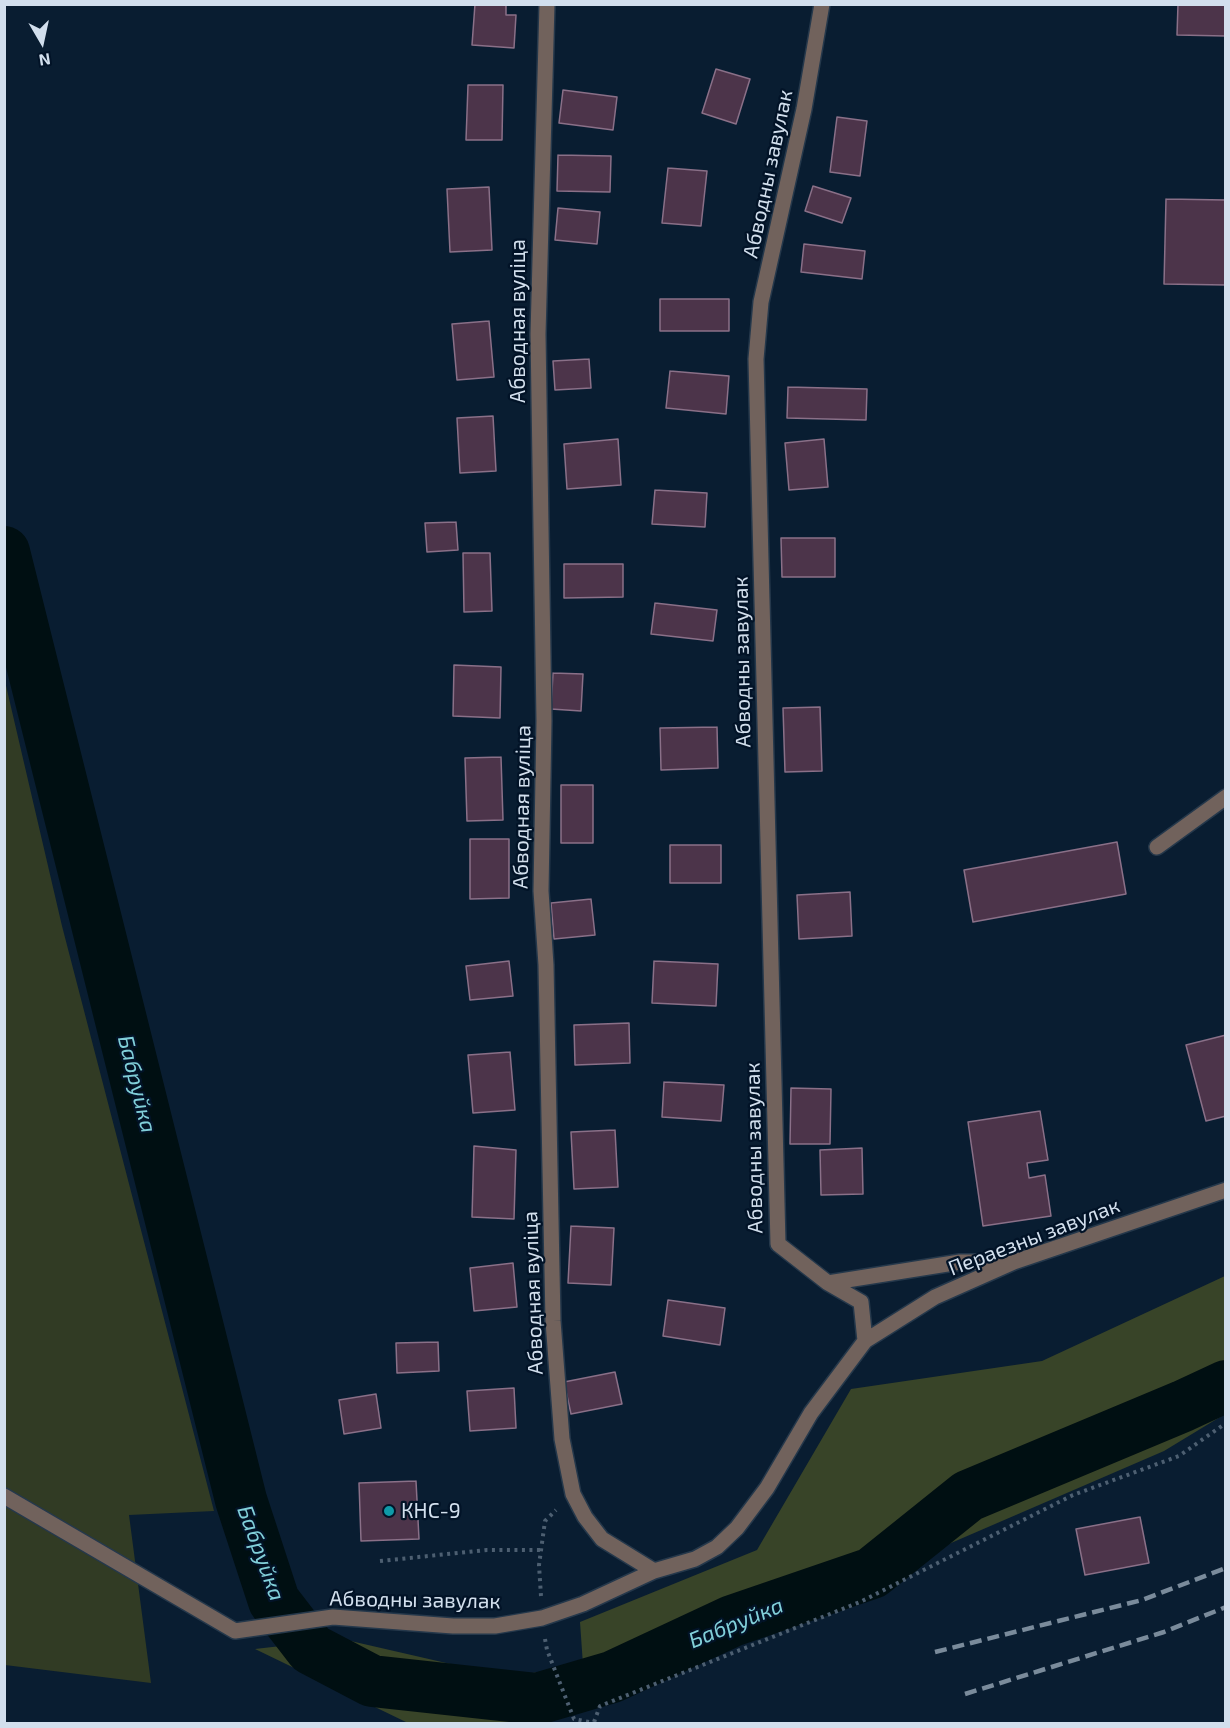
<!DOCTYPE html>
<meta charset="utf-8">
<style>
body{margin:0}
#map{position:relative;width:1230px;height:1728px;overflow:hidden;background:#091d31;font-family:"Exo 2",sans-serif}
canvas{display:block}
.frame{position:absolute;inset:0;border:6px solid #d2dfed;pointer-events:none}
.north{position:absolute;left:12px;top:12px;width:60px;height:60px;-webkit-text-stroke:4px #021327;paint-order:stroke;rotate:171deg;font-size:16px;font-weight:700;line-height:24px;text-align:center;color:#d2dfed}
.north::after{content:'';display:block;margin:auto;width:21px;height:27px;background:#d2dfed;clip-path:polygon(50% 0,100% 100%,50% 72%,0 100%)}
</style>
<div id="map">
<canvas width="1230" height="1728"></canvas>
<div class="frame"></div>
<div class="north">N</div>
</div>
<script>
const ctx = document.querySelector('canvas').getContext('2d');
ctx.lineJoin = 'round';
function paint(path, color) {
  ctx.fillStyle = color;
  ctx.fill(path, 'evenodd');
}
function shape(rows) {
  const path = new Path2D();
  for (const r of rows) {
    path.moveTo(r[0], r[1]);
    for (let i = 2; i < r.length; i += 2) path.lineTo(r[i], r[i + 1]);
  }
  return path;
}
function trace(path, color, width, dash) {
  ctx.strokeStyle = color;
  ctx.lineWidth = width;
  ctx.lineCap = dash ? 'butt' : 'round';
  ctx.setLineDash(dash || []);
  ctx.stroke(path);
}
function label(font, color, halo, rows, align = 'center') {
  ctx.font = font + ' "Exo 2",sans-serif';
  ctx.lineWidth = 4.5;
  ctx.setLineDash([]);
  ctx.textBaseline = 'middle';
  ctx.strokeStyle = halo;
  ctx.fillStyle = color;
  for (const [text, x, y, turn = 0] of rows) {
    ctx.save();
    ctx.translate(x, y);
    ctx.rotate((+turn || 0) * Math.PI / 180);
    ctx.textAlign = isNaN(turn) ? turn : align;
    if (halo) ctx.strokeText(text, 0, 0);
    ctx.fillText(text, 0, 0);
    ctx.restore();
  }
}
const green = shape([
 [4,677,62,926,214,1511,129,1515,151,1683,5,1665]
]);
const forest = shape([
 [1225,1276,1225,1414,1164,1451,546,1718,490,1724,408,1723,255,1649,342,1639,507,1677,583,1665,580,1622,757,1550,851,1389,1042,1361]
]);
const river = shape([
 [4,552,241,1500,274,1601,311,1649,372,1681,537,1699,612,1677,732,1621,872,1573,968,1496,1183,1406,1226,1386]
]);
const building = shape([
 [475,4,506,4,506,15,516,15,514,48,472,45,475,4],
 [1178,4,1226,4,1226,36,1177,35,1178,4],
 [716,69,750,79,736,124,702,113,716,69],
 [468,85,503,85,502,140,466,140,468,85],
 [563,90,617,97,613,130,559,123,563,90],
 [837,117,867,121,860,176,830,172,837,117],
 [558,155,611,156,610,192,557,191,558,155],
 [668,168,707,171,701,226,662,223,668,168],
 [813,186,851,198,842,223,805,211,813,186],
 [489,187,492,250,450,252,447,189,489,187],
 [1166,199,1226,200,1226,285,1164,284,1166,199],
 [558,208,600,212,597,244,555,240,558,208],
 [804,244,865,251,862,279,801,272,804,244],
 [660,299,729,299,729,331,660,331,660,299],
 [489,321,494,377,457,380,452,324,489,321],
 [589,359,591,388,555,390,553,361,589,359],
 [670,371,729,376,726,414,666,408,670,371],
 [788,387,867,389,866,420,787,418,788,387],
 [493,416,496,471,460,473,457,418,493,416],
 [618,439,621,485,567,489,564,444,618,439],
 [824,439,828,487,789,490,785,443,824,439],
 [655,490,707,493,705,527,652,524,655,490],
 [456,522,458,550,427,552,425,523,456,522],
 [781,538,835,538,835,577,782,577,781,538],
 [463,553,490,553,492,611,464,612,463,553],
 [564,564,623,564,623,597,564,598,564,564],
 [655,603,717,610,713,641,651,634,655,603],
 [454,665,501,667,500,718,453,716,454,665],
 [553,673,583,674,581,711,551,709,553,673],
 [820,707,822,771,785,772,783,708,820,707],
 [717,727,718,768,661,770,660,728,717,727],
 [501,757,503,820,467,821,465,758,501,757],
 [561,785,593,785,593,843,561,843,561,785],
 [470,839,509,839,509,898,470,899,470,839],
 [1117,842,1126,894,973,922,964,870,1117,842],
 [670,845,721,845,721,883,670,883,670,845],
 [850,892,852,936,799,939,797,895,850,892],
 [591,899,595,935,554,939,551,903,591,899],
 [509,961,513,996,470,1000,466,966,509,961],
 [654,961,718,964,716,1006,652,1003,654,961],
 [629,1023,630,1063,575,1065,574,1025,629,1023],
 [1226,1035,1226,1116,1206,1121,1186,1045,1226,1035],
 [510,1052,515,1110,473,1113,468,1055,510,1052],
 [664,1082,724,1085,721,1121,662,1117,664,1082],
 [791,1088,831,1089,830,1144,790,1144,791,1088],
 [1040,1111,1048,1160,1027,1163,1029,1178,1045,1175,1051,1216,983,1226,968,1122,1040,1111],
 [615,1130,618,1187,574,1189,571,1132,615,1130],
 [474,1146,516,1150,514,1219,472,1217,474,1146],
 [862,1148,863,1194,821,1195,820,1150,862,1148],
 [571,1226,614,1228,611,1285,568,1283,571,1226],
 [513,1263,517,1307,474,1311,470,1268,513,1263],
 [668,1300,725,1308,720,1345,663,1336,668,1300],
 [438,1342,439,1371,397,1373,396,1343,438,1342],
 [615,1372,622,1404,571,1414,564,1382,615,1372],
 [514,1388,516,1428,470,1431,467,1391,514,1388],
 [376,1394,381,1428,344,1434,339,1400,376,1394],
 [416,1481,419,1539,361,1541,359,1483,416,1481],
 [1140,1517,1149,1563,1085,1575,1076,1529,1140,1517]
]);
const path = shape([
 [380,1561,487,1550,541,1550],
 [541,1596,539,1565,545,1521,556,1510],
 [545,1639,547,1650,574,1719,599,1724],
 [594,1722,600,1706,860,1602,1073,1495,1179,1456,1226,1423]
]);
const minor = shape([
 [547,4,538,334,544,721,541,891,546,965,553,1321,562,1439,573,1494,585,1517,602,1539,654,1571],
 [1157,847,1226,797],
 [828,1283,960,1262,1008,1262],
 [865,1341,935,1297,1014,1262,1226,1190],
 [4,1496,235,1631,333,1617,453,1626,495,1626,542,1618,583,1604,654,1571,695,1559,717,1547,737,1528,767,1488,811,1413,865,1341,861,1302,828,1283,778,1244,756,359,761,302,804,109,822,4]
]);
const rail = shape([
 [935,1652,1142,1600,1226,1568],
 [965,1694,1164,1632,1226,1607]
]);
const markers = [
 [389,1511,6,"#0f9aa8"]
];
const streetNames = [
 ["Абводны завулак",768,174,-78],
 ["Абводная вуліца",518,321,-90],
 ["Абводны завулак",742,662,-91],
 ["Абводная вуліца",522,807,-89],
 ["Абводны завулак",754,1148,-91],
 ["Пераезны завулак",1034,1237,-21],
 ["Абводная вуліца",533,1293,-92],
 ["Абводны завулак",415,1600,1]
];
const poiNames = [
 ["КНС-9",401,1511]
];
const waterNames = [
 ["Бабруйка",137,1084,76],
 ["Бабруйка",261,1553,70],
 ["Бабруйка",736,1623,-22]
];
paint(green, '#313b24');
paint(forest, '#384428');
trace(river, '#000f12', 52);
paint(building, '#4c344a');
trace(building, '#8a7088', 1.5);
trace(minor, '#25384b', 18);
trace(path, '#4d5f71', 4, [3, 4.5]);
trace(minor, '#71625c', 15);
trace(rail, '#7a8b9b', 4.5, [12, 6]);
for (const [x, y, r, color] of markers) {
  const dot = new Path2D();
  dot.arc(x, y, r, 0, 2 * Math.PI);
  ctx.fillStyle = color;
  ctx.fill(dot);
  trace(dot, '#021327', 2);
}
label('21px', '#d2dfed', '#021327', streetNames);
label('21px', '#d2dfed', '#021327', poiNames, 'left');
label('italic 22px', '#81cfd9', '#021327', waterNames);
</script>
